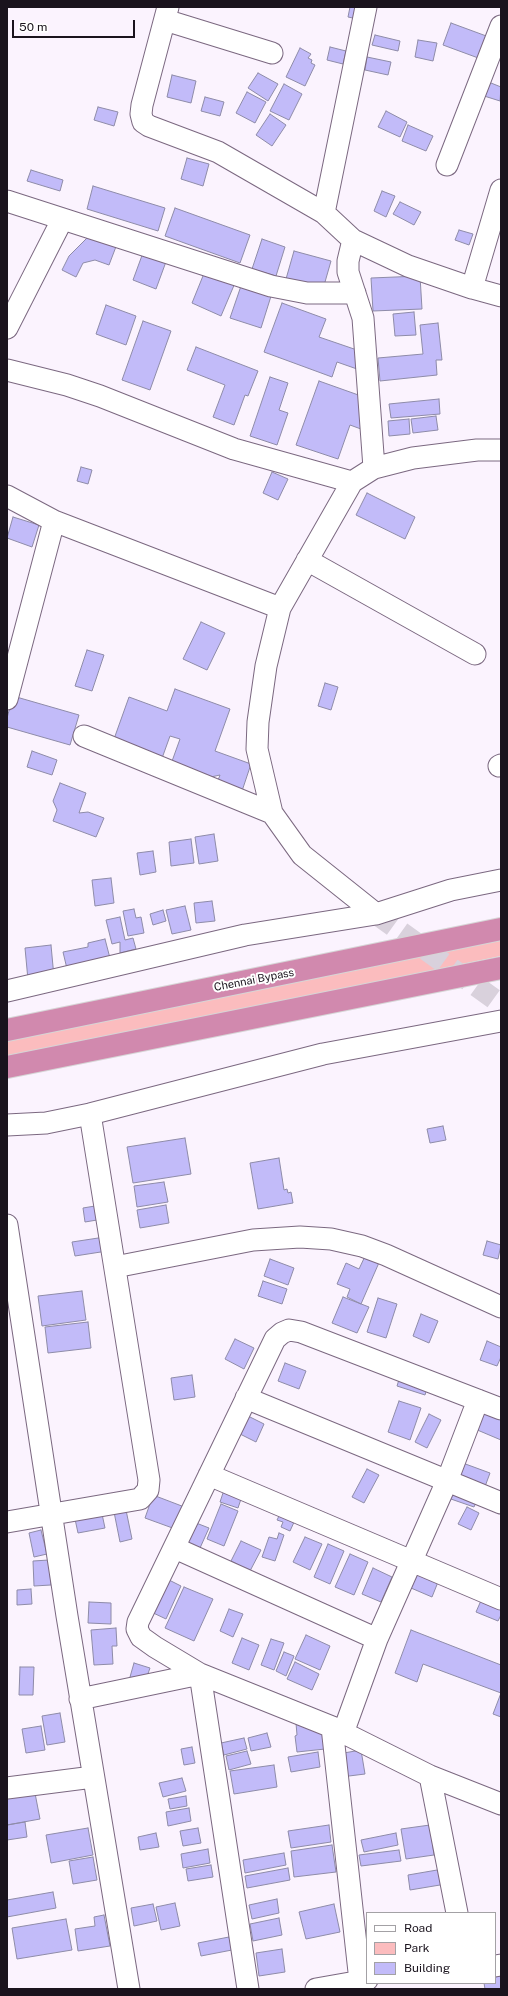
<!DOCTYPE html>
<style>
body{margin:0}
#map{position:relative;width:508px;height:1996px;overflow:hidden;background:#fbf3fe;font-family:"Public Sans",sans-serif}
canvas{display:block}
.frame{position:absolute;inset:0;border:8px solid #1a131d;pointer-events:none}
.legend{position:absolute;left:366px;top:1912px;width:130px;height:72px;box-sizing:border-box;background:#fff;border:1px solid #a3a1a5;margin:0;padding:5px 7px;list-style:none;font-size:12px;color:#1a131d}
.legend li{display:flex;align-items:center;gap:8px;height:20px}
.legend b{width:20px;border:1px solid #a3a1a5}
.scale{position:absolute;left:12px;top:20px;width:123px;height:18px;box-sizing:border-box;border:2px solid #1a131d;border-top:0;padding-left:5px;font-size:12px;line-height:14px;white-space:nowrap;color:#1a131d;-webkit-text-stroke:3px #fff;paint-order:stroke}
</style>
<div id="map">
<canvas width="508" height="1996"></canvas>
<div class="frame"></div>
<ul class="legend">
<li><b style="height:5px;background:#fff"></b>Road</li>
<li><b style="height:11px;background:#fbbcbe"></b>Park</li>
<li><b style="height:11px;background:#c2bbf9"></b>Building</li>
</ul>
<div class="scale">50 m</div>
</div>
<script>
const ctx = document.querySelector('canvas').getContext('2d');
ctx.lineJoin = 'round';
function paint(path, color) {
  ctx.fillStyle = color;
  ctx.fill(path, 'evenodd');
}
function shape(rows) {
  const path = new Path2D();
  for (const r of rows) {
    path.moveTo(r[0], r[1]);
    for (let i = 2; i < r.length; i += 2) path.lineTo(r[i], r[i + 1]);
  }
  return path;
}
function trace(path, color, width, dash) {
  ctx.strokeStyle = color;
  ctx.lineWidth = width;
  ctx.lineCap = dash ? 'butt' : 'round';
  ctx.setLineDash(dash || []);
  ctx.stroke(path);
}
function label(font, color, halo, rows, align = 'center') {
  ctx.font = font + ' "Public Sans",sans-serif';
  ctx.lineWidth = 4;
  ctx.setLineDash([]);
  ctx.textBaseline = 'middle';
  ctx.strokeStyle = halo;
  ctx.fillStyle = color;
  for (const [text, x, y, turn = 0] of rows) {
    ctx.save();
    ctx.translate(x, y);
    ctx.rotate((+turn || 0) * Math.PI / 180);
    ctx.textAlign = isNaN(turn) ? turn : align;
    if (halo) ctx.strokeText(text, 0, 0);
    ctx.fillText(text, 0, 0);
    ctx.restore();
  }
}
const green = shape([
 [501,938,501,956,7,1058,7,1041]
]);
const building = shape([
 [350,7,365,7,362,20,348,17,350,7],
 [451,23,489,37,481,59,443,45,451,23],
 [375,35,400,41,398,51,372,45,375,35],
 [418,40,437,43,433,61,415,57,418,40],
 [330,47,346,51,343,64,327,60,330,47],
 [300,48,311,54,308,58,312,60,311,63,315,65,305,86,286,77,300,48],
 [367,57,391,62,388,75,365,70,367,57],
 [258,73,278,84,268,101,248,88,258,73],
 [172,75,196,81,191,103,167,97,172,75],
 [486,81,501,87,500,101,481,95,486,81],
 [284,84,302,94,289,120,270,111,284,84],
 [247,92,266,102,255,123,236,113,247,92],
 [205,97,224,102,220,116,201,111,205,97],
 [98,107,118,112,114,126,94,120,98,107],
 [386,111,407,122,400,137,378,127,386,111],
 [270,114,286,125,272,146,256,135,270,114],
 [408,125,433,136,426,151,402,141,408,125],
 [187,158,209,164,203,186,181,179,187,158],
 [31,170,63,180,60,191,27,181,31,170],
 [93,186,165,208,158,231,87,209,93,186],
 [382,191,395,196,386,217,374,211,382,191],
 [400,202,421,212,414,225,393,214,400,202],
 [175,208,250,235,240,263,165,236,175,208],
 [459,230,473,234,469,245,455,240,459,230],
 [91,234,117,244,109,265,95,260,83,263,76,277,62,270,69,256,91,234],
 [262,239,285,247,276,276,252,269,262,239],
 [144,250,167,259,156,289,133,280,144,250],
 [294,251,331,261,323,289,286,279,294,251],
 [205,271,235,283,221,316,192,303,205,271],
 [420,276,422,309,373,311,371,278,420,276],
 [242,283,272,293,261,328,230,318,242,283],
 [282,303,326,319,319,337,357,350,357,369,337,362,332,377,264,352,282,303],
 [106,305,136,316,126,345,96,334,106,305],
 [414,312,416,335,395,336,393,314,414,312],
 [143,321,171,331,150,390,122,380,143,321],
 [438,323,442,360,436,360,437,375,380,381,378,358,423,354,420,325,438,323],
 [196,347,258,371,248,396,245,395,234,425,213,417,225,385,187,370,196,347],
 [270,377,288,383,279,410,288,413,277,445,250,436,270,377],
 [319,381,364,397,361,429,350,425,338,459,296,445,319,381],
 [439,399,440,414,391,418,389,404,439,399],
 [436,416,438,430,413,433,411,419,436,416],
 [409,419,410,434,389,436,388,421,409,419],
 [81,467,92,470,88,484,77,481,81,467],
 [272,472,288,479,278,500,263,493,272,472],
 [367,493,415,517,405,539,356,515,367,493],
 [13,517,39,525,32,547,7,538,13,517],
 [201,622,225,633,207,670,183,659,201,622],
 [87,650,104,655,92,691,75,686,87,650],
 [325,683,338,687,331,710,318,706,325,683],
 [175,689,230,709,215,751,251,764,242,791,217,783,220,775,202,779,171,764,180,739,170,736,161,761,114,739,129,697,167,711,175,689],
 [13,696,79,715,70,745,7,727,7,718,13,696],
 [32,751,57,760,52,775,27,767,32,751],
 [60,783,86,793,79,813,88,812,104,818,96,837,53,821,57,810,53,801,60,783],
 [214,834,218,861,199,864,195,837,214,834],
 [191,839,194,863,171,866,169,842,191,839],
 [153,851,156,872,140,875,137,853,153,851],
 [111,878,114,903,95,906,92,880,111,878],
 [212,901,215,921,196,923,194,903,212,901],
 [185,906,191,930,172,934,166,910,185,906],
 [134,909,136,918,141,917,144,933,128,936,123,911,134,909],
 [163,910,166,921,153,925,150,914,163,910],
 [120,917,125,940,133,938,136,949,120,953,120,942,112,944,106,920,120,917],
 [105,939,111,962,68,973,63,952,88,947,88,943,105,939],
 [51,945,54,977,28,980,25,948,51,945],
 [443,1126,446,1140,430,1143,427,1129,443,1126],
 [185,1138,191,1174,133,1183,127,1147,185,1138],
 [279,1158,284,1190,287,1189,288,1193,291,1192,293,1203,258,1209,250,1163,279,1158],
 [164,1182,168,1202,137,1207,134,1186,164,1182],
 [113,1203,115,1217,85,1222,83,1208,113,1203],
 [166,1205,169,1223,140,1228,137,1210,166,1205],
 [118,1235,120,1249,75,1256,72,1242,118,1235],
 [487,1241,501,1245,498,1259,483,1255,487,1241],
 [367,1252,381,1258,361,1304,347,1297,350,1289,337,1284,346,1263,359,1269,367,1252],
 [270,1259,294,1268,288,1285,264,1276,270,1259],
 [263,1281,287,1289,282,1304,258,1296,263,1281],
 [82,1291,86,1320,42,1326,38,1296,82,1291],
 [343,1297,369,1307,357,1333,332,1323,343,1297],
 [378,1298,397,1304,386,1338,367,1332,378,1298],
 [421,1314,438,1321,429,1343,413,1336,421,1314],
 [88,1322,91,1348,48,1353,45,1327,88,1322],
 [235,1339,254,1348,244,1369,225,1359,235,1339],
 [487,1341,501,1347,501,1357,497,1366,480,1360,487,1341],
 [285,1363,306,1371,299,1389,278,1381,285,1363],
 [401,1373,429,1382,425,1395,397,1386,401,1373],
 [192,1375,195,1397,174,1400,171,1378,192,1375],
 [399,1401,421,1408,410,1440,388,1432,399,1401],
 [484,1406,501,1413,501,1440,475,1429,484,1406],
 [244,1414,264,1424,256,1442,236,1432,244,1414],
 [429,1414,441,1420,427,1448,415,1442,429,1414],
 [460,1462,490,1473,483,1492,453,1481,460,1462],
 [367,1469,379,1475,364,1503,352,1497,367,1469],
 [453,1483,480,1493,474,1507,448,1498,453,1483],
 [224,1490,242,1496,238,1508,220,1502,224,1490],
 [153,1495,187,1508,178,1530,145,1518,153,1495],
 [221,1504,238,1511,224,1546,207,1539,221,1504],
 [467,1507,479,1513,471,1530,458,1524,467,1507],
 [126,1510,132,1539,120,1542,114,1512,126,1510],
 [102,1514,105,1528,78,1533,75,1519,102,1514],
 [280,1514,295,1520,290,1531,281,1527,283,1522,277,1520,280,1514],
 [191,1521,209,1528,200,1548,183,1540,191,1521],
 [41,1530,47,1554,34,1557,29,1533,41,1530],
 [279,1533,284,1535,275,1561,262,1557,269,1537,277,1539,279,1533],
 [305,1537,322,1544,310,1570,293,1562,305,1537],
 [241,1541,261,1550,250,1571,231,1561,241,1541],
 [328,1544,344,1551,330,1584,314,1577,328,1544],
 [350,1554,368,1562,354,1595,335,1587,350,1554],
 [49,1560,51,1585,34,1586,33,1561,49,1560],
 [412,1566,440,1577,432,1597,404,1585,412,1566],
 [373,1568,392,1577,381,1602,362,1594,373,1568],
 [163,1577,181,1586,166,1619,147,1610,163,1577],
 [184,1587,213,1599,194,1641,165,1628,184,1587],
 [31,1589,32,1604,17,1605,17,1590,31,1589],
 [483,1596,501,1603,501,1615,498,1621,476,1612,483,1596],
 [89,1602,111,1603,111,1624,88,1623,89,1602],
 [229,1609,243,1614,233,1637,220,1631,229,1609],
 [116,1628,117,1646,112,1646,113,1664,94,1665,91,1630,116,1628],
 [411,1630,501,1665,501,1717,493,1714,501,1693,423,1664,417,1682,395,1673,411,1630],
 [306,1635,330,1646,320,1670,295,1659,306,1635],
 [242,1638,259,1645,249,1670,232,1663,242,1638],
 [271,1639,284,1643,274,1670,261,1665,271,1639],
 [284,1652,294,1656,286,1676,276,1671,284,1652],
 [295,1662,319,1674,312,1690,287,1679,295,1662],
 [134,1663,150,1668,145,1682,130,1677,134,1663],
 [20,1667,34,1667,33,1695,19,1695,20,1667],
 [60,1713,65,1742,47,1745,42,1716,60,1713],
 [296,1723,306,1723,306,1728,322,1729,325,1749,297,1752,295,1736,297,1735,296,1723],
 [41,1726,45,1750,26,1753,22,1729,41,1726],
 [267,1733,271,1747,251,1751,248,1738,267,1733],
 [244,1738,247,1749,224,1755,221,1743,244,1738],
 [192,1747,195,1763,184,1765,181,1749,192,1747],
 [361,1750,365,1774,341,1777,338,1754,361,1750],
 [247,1751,251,1764,229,1770,226,1756,247,1751],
 [318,1752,320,1767,291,1772,288,1757,318,1752],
 [274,1765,277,1787,234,1794,230,1771,274,1765],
 [182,1778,186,1791,163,1797,159,1783,182,1778],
 [34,1788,40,1819,7,1825,7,1793,34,1788],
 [186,1796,187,1806,170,1809,168,1799,186,1796],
 [189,1808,191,1821,168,1826,166,1812,189,1808],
 [25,1822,27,1837,7,1840,7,1825,25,1822],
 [329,1825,331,1842,291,1848,288,1831,329,1825],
 [430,1825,434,1855,406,1859,401,1829,430,1825],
 [88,1828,93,1855,51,1863,46,1835,88,1828],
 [198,1828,201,1843,183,1846,180,1831,198,1828],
 [156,1833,159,1847,140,1850,138,1837,156,1833],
 [396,1833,398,1845,364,1852,361,1840,396,1833],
 [332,1845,336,1872,294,1877,291,1851,332,1845],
 [208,1849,210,1863,183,1868,181,1854,208,1849],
 [399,1850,401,1861,361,1866,359,1855,399,1850],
 [284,1853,286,1865,245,1873,243,1860,284,1853],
 [93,1857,97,1880,73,1884,69,1861,93,1857],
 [211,1865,213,1877,188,1881,186,1869,211,1865],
 [288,1868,290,1880,247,1888,245,1876,288,1868],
 [443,1869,446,1884,410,1890,408,1875,443,1869],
 [53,1892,56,1908,7,1917,7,1900,53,1892],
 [277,1899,279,1913,252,1919,249,1905,277,1899],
 [175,1903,180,1926,161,1930,156,1907,175,1903],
 [153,1904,157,1921,134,1926,131,1908,153,1904],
 [334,1904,340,1932,306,1939,299,1912,334,1904],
 [104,1915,110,1946,78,1951,75,1929,95,1926,94,1917,104,1915],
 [279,1918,282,1935,253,1941,250,1924,279,1918],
 [66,1919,72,1950,17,1959,12,1928,66,1919],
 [229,1937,232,1950,201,1956,198,1943,229,1937],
 [282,1949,285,1972,259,1976,256,1953,282,1949],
 [501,1976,501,1989,485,1989,484,1983,495,1983,495,1977,501,1976]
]);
const minorTunnel = shape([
 [376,914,501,1004]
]);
const minor = shape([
 [168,7,142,105,141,114,143,122,149,126,218,152,324,213],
 [366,7,324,213,353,240,408,266,472,288,501,190],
 [165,20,272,53],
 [447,165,501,26],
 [7,201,271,286,307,293,355,293],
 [353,240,348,261,348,272,363,318,374,468],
 [472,288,501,296],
 [7,328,62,220],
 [7,370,67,385,100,396,234,449,352,482],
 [7,496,54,521,280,608],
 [307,560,475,654],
 [7,699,54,521],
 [84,736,272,813],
 [499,766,501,765],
 [376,914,302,855,272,813,257,749,258,722,266,666,280,608,352,482,374,468,413,458,477,450,501,450],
 [7,991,245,935,376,914,451,890,501,880],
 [7,1125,46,1123,90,1114,323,1054,501,1021],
 [7,1225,67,1616,129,1989],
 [115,1267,253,1240,300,1237,331,1239,362,1246,386,1255,501,1307],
 [246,1398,501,1503],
 [209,1475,501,1599],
 [7,1522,140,1499,148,1490,149,1480,90,1114],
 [175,1548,377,1639],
 [80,1699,200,1674,332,1727,430,1776,501,1804],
 [332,1727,360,1981],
 [343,1733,377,1639,447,1481,478,1400],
 [430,1776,457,1913],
 [7,1788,93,1777],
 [495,1966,501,1965],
 [248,1989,200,1674,155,1647,141,1637,137,1629,138,1622,275,1339,282,1333,289,1330,301,1332,501,1409],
 [316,1989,367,1980]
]);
const highway = shape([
 [7,1030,501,929],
 [7,1067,501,968]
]);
const streetNames = [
 ["Chennai Bypass",254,980,-11]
];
paint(green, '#fbbcbe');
paint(building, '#c2bbf9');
trace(building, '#8e8ba8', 1);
trace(minorTunnel, '#d9d1dc', 21, [21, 10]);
trace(minor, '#7b6880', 23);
trace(highway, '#d6d5d6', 24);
trace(minor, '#fff', 21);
trace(highway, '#d189ae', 22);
label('11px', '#1a131d', '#fff', streetNames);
</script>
